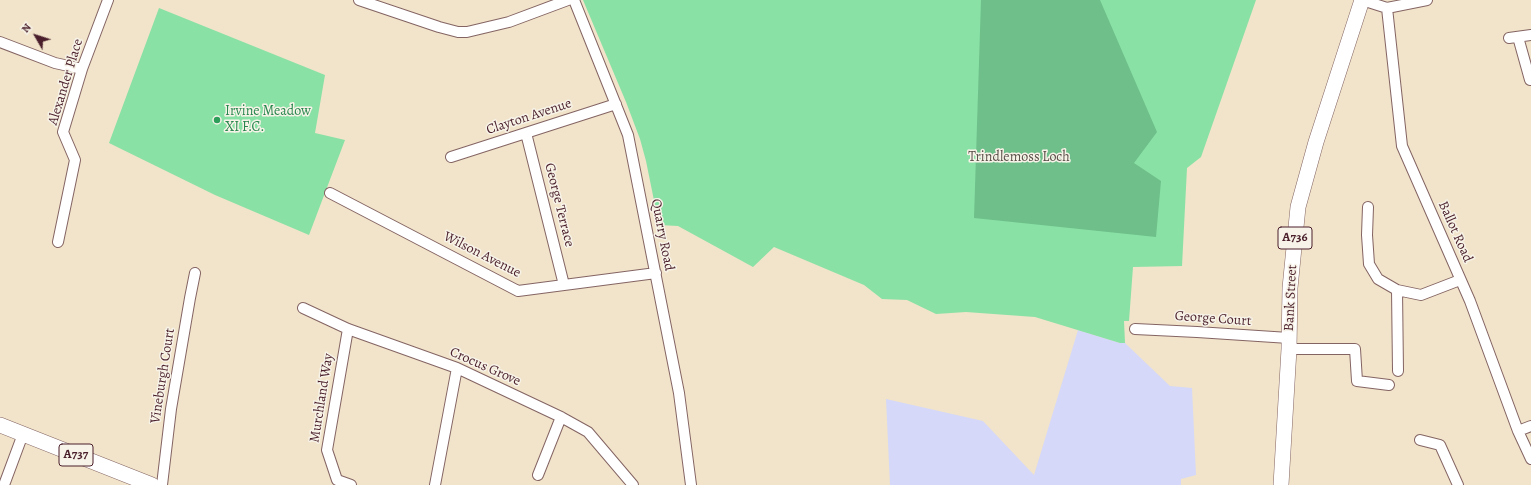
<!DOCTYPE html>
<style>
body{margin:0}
#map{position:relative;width:1531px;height:485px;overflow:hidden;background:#f1e4ca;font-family:Alegreya,serif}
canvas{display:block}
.north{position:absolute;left:16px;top:16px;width:40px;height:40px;-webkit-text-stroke:3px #f7f3e8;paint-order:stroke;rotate:309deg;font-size:11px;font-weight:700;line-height:16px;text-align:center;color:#4a1f2b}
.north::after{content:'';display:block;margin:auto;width:14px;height:18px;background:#4a1f2b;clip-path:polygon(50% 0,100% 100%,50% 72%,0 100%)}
</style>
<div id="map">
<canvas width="1531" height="485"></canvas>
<div class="north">N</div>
</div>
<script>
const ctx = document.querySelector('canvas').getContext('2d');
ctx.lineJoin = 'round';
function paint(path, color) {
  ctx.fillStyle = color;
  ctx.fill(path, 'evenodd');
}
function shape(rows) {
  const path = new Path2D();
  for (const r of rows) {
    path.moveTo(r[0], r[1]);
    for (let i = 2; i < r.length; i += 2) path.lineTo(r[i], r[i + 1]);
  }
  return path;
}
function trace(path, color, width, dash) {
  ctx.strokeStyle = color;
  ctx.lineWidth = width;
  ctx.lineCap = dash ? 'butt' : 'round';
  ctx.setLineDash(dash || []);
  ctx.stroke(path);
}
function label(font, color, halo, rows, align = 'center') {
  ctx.font = font + ' Alegreya,serif';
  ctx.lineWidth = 3;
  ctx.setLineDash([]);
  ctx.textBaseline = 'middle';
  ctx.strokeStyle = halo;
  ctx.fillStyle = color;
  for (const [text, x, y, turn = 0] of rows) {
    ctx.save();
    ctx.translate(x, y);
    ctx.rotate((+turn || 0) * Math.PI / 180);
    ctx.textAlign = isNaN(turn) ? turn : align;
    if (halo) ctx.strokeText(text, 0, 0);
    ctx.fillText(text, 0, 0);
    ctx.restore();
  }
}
const built = shape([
 [1078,330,1120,343,1125,343,1170,386,1192,388,1196,475,1181,479,1181,485,890,485,886,399,983,421,1034,475]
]);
const green = shape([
 [583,0,1256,0,1201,157,1187,168,1182,266,1133,267,1129,321,1124,321,1125,343,1120,343,1035,317,966,312,936,314,907,300,882,299,864,285,774,247,753,267,678,226,659,225,646,161,640,139,626,102],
 [159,8,325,75,315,133,345,140,309,235,215,195,109,143]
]);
const forest = shape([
 [981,0,1100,0,1157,132,1134,163,1161,181,1156,237,974,218]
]);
const minor = shape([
 [359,0,439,27,458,32,467,32,509,22,568,0],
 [574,0,628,135,679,393,691,485],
 [1362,0,1387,8,1427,0],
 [1387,8,1402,146,1470,301,1518,431,1531,459],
 [1518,37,1530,80],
 [1509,38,1531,35],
 [0,42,55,63,82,69],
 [526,133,564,285],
 [451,157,616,104],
 [330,193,518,291,656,273],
 [1368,207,1367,235,1369,264,1378,279,1397,290,1421,295,1460,280],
 [58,242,75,160,63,132,82,69,108,0],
 [1397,290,1398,371],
 [303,308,348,329,457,368,561,417,588,432,633,485],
 [348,329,327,450,337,480,351,485],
 [1135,329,1197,332,1289,338],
 [1289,349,1355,349,1357,381,1389,385],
 [1518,431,1531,426],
 [1420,440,1440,445,1458,485],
 [538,475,561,417],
 [4,485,23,434],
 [162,485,171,409,190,298,195,273],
 [435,485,457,368]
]);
const primary = shape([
 [0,425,152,485],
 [1281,485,1289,349,1290,288,1298,207,1316,142,1362,0]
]);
const markers = [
 [217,120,4,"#2e9e5b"]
];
const shields = [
 [1295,238,34],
 [76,455,34]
];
const shieldNames = [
 ["A736",1295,238],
 ["A737",76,455]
];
const streetNames = [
 ["Alexander Place",66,82,-73],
 ["Clayton Avenue",529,117,-18],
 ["George Terrace",559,205,76],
 ["Ballot Road",1455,232,66],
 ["Quarry Road",662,235,79],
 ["Wilson Avenue",482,255,27],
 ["Bank Street",1291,298,-87],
 ["George Court",1213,319,4],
 ["Crocus Grove",485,367,24],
 ["Vineburgh Court",163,376,-81],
 ["Murchland Way",322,398,-81]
];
const leisureNames = [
 ["Irvine Meadow",225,112],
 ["XI F.C.",225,128]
];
const parkNames = [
 ["Trindlemoss Loch",1019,158]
];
paint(built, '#d5d8f9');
paint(green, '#89e1a5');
paint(forest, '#6ebf8a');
trace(minor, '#846463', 12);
trace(primary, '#846463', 16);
trace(minor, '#fff', 10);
trace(primary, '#fff', 15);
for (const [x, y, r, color] of markers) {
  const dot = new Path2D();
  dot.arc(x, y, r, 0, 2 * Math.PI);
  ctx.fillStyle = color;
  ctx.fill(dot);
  trace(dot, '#f7f3e8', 1.5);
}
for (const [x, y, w] of shields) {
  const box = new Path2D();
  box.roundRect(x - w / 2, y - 11, w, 22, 3);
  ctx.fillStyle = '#f7f3e8';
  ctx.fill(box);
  trace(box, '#4a1f2b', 1);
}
label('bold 13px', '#4a1f2b', null, shieldNames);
label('14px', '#4a1f2b', '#f7f3e8', streetNames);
label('14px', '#27864d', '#f7f3e8', leisureNames, 'left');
label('14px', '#5a504a', '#f7f3e8', parkNames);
</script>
